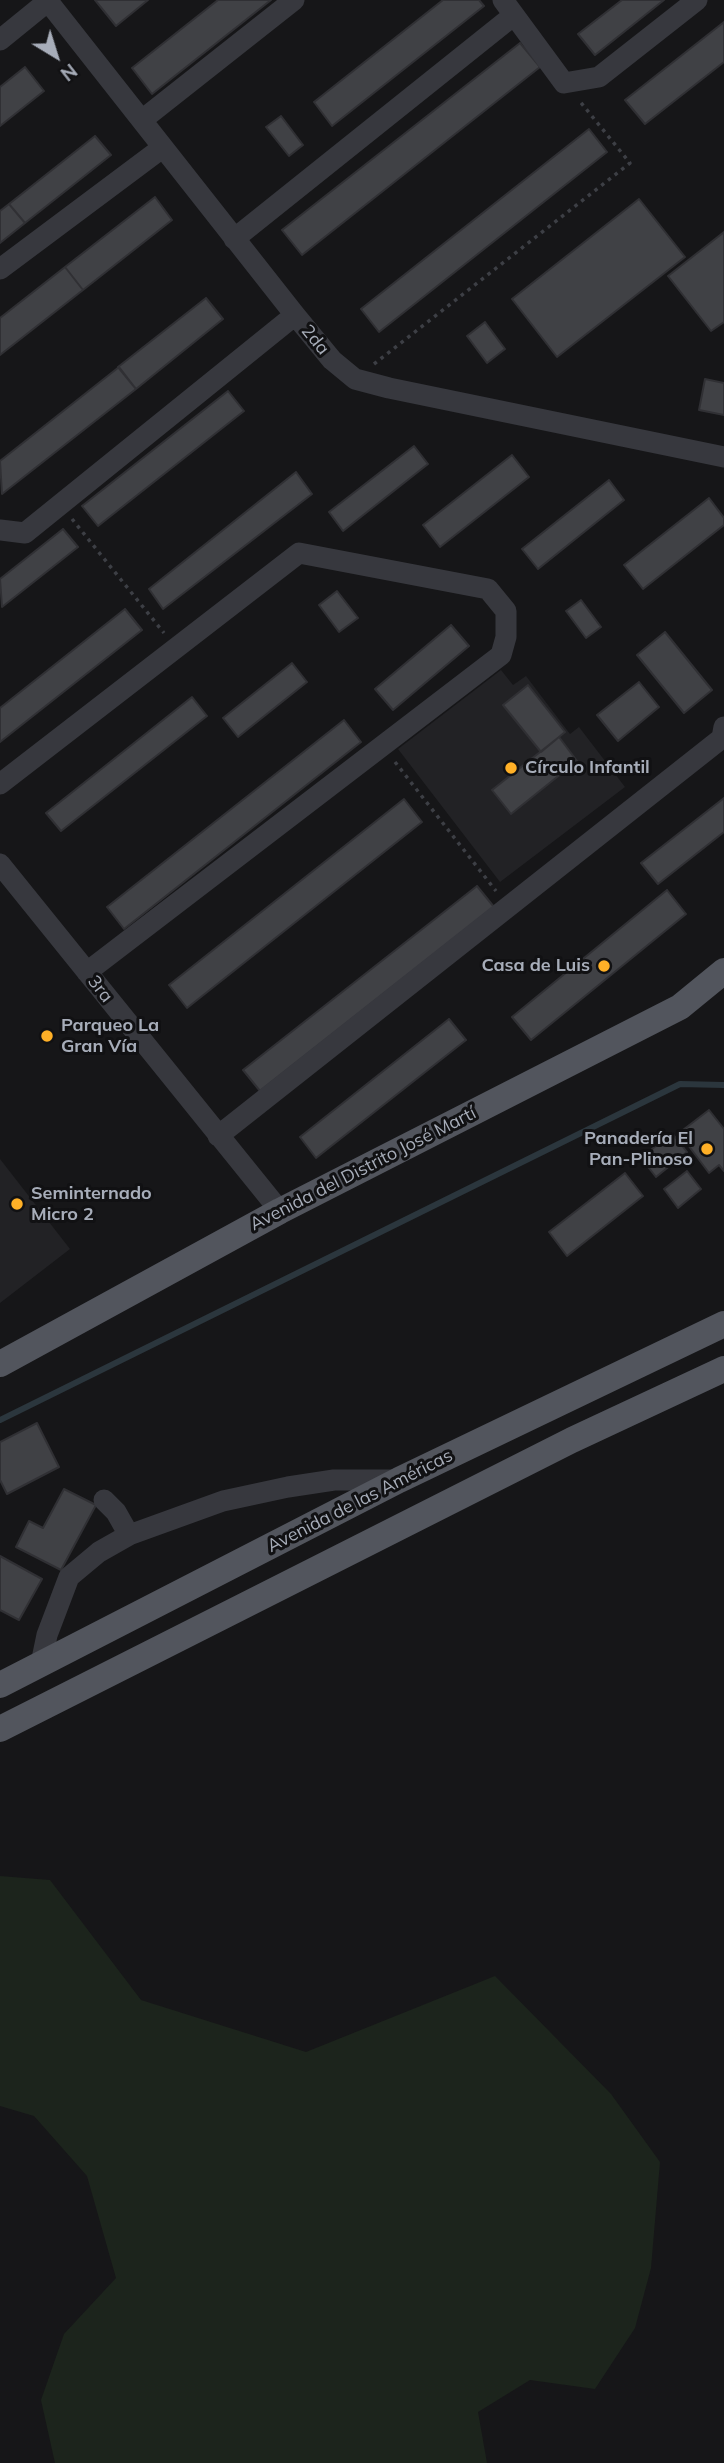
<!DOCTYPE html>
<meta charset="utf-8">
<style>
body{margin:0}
#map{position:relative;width:724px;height:2463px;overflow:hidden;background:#161618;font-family:Mulish,sans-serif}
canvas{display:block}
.north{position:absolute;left:21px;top:21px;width:70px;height:70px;-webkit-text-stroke:5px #111113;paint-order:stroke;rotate:142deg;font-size:19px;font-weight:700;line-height:28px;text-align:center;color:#a7adb9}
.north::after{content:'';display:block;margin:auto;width:24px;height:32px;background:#a7adb9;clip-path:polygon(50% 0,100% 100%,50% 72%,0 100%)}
</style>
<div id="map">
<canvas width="724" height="2463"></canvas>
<div class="north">N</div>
</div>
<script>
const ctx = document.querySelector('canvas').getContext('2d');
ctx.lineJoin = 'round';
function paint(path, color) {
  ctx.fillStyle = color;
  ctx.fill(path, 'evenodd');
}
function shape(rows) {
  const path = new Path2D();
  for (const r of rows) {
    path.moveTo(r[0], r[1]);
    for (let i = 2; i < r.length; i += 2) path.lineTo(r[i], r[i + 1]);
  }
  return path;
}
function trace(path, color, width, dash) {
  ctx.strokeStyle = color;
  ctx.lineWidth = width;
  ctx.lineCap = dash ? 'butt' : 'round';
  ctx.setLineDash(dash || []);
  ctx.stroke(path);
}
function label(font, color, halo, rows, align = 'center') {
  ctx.font = font + ' Mulish,sans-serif';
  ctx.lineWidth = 6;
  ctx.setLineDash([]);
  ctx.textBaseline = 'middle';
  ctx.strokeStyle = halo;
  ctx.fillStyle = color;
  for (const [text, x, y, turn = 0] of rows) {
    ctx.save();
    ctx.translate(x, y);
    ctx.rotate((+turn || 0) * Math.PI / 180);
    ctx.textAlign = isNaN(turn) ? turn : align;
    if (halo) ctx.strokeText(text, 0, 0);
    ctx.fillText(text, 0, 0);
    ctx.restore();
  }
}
const built = shape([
 [501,670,513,685,526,676,570,734,579,727,625,787,500,882,398,749],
 [0,1159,70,1249,0,1303]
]);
const green = shape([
 [0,1876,50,1880,141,2000,306,2052,495,1976,611,2094,660,2162,651,2268,635,2328,595,2389,530,2380,478,2412,487,2463,55,2463,41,2400,64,2334,116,2278,87,2176,34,2116,0,2106]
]);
const stream = shape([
 [0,1420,680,1084,724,1085]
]);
const building = shape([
 [95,0,148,0,116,26,95,0],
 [218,0,271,0,152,94,132,68,218,0],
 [443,0,479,0,484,6,332,126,314,102,443,0],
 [622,0,664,0,595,55,578,34,622,0],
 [724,22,724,62,645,124,625,100,724,22],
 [520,43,540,67,302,255,282,230,520,43],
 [25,67,44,91,0,126,0,87,25,67],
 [281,116,303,145,289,156,266,127,281,116],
 [589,129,607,152,379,332,361,309,589,129],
 [95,136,111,155,25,223,9,204,95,136],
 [155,197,172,220,83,290,65,267,155,197],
 [639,199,685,257,557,357,512,299,639,199],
 [9,204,25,223,0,243,0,211,9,204],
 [724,232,724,322,711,331,668,276,724,232],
 [65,267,83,290,0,355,0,318,65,267],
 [206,298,223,319,136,389,118,367,206,298],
 [485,322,505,349,487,363,467,336,485,322],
 [119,367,136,389,2,494,0,461,119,367],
 [705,379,724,383,724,415,699,410,705,379],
 [228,391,244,411,98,526,82,506,228,391],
 [414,446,428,464,343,531,329,512,414,446],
 [512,455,529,477,440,547,423,525,512,455],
 [296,472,312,494,163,609,149,589,296,472],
 [609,480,624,500,538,569,522,549,609,480],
 [709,498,724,518,724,525,643,589,624,565,709,498],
 [63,529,78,547,2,607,0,579,63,529],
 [337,591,358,618,339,632,319,605,337,591],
 [581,600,601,627,586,638,566,611,581,600],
 [125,609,142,630,0,742,0,708,125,609],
 [451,625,469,646,393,710,375,689,451,625],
 [665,632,712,690,684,713,637,655,665,632],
 [292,663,307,682,238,737,223,718,292,663],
 [639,682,659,707,618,741,597,715,639,682],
 [528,685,565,732,541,752,503,705,528,685],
 [192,697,207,716,61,831,46,813,192,697],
 [344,720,361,742,124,929,107,907,344,720],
 [559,737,577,761,511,814,492,790,559,737],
 [724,798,724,832,658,884,641,863,724,798],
 [404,799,422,822,187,1008,169,985,404,799],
 [477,886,494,907,260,1091,243,1070,477,886],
 [667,890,686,914,531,1040,512,1017,667,890],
 [449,1019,466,1040,316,1158,300,1137,449,1019],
 [709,1110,724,1129,724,1171,719,1165,709,1173,679,1133,709,1110],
 [672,1133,687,1152,656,1177,641,1158,672,1133],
 [687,1171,701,1189,678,1208,664,1189,687,1171],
 [625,1173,643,1196,567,1256,549,1232,625,1173],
 [37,1423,59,1467,7,1494,0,1480,0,1442,37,1423],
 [64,1489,96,1505,61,1570,16,1547,29,1521,43,1528,64,1489],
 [0,1556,42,1579,19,1620,0,1610,0,1556]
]);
const path = shape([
 [374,364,630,163,578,99],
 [72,519,164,633],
 [395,762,496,891]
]);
const minor = shape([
 [47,0,295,315,332,360,355,379,389,388,724,457],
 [503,0,564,83,599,77,697,0],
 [0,40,48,1],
 [142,120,294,0],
 [234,239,514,15],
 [0,269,162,148],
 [0,530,25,533,295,315],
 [0,784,299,553,488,589,506,611,506,637,501,655,87,972],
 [0,864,280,1211],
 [218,1136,722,738,724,727],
 [104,1500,116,1512,129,1535],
 [41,1664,47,1635,69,1577,99,1552,129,1535,223,1501,288,1487,334,1480,397,1480]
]);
const major = shape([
 [0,1364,280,1211,680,1007,724,971],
 [0,1685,399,1480,724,1324],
 [0,1729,572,1440,724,1369]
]);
const markers = [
 [511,768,7,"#ffb027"],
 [604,966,7,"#ffb027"],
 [47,1036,7,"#ffb027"],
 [707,1149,7,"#ffb027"],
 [17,1204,7,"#ffb027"]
];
const streetNames = [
 ["2da",315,340,51],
 ["3ra",100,989,52],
 ["Avenida del Distrito José Martí",363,1169,-27],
 ["Avenida de las Américas",360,1501,-27]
];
const poiNames = [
 ["Círculo Infantil",525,768],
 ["Casa de Luis",590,966,"right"],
 ["Parqueo La",61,1026],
 ["Gran Vía",61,1047],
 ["Panadería El",693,1139,"right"],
 ["Pan-Plinoso",693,1160,"right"],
 ["Seminternado",31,1194],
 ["Micro 2",31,1215]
];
paint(built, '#222225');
paint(green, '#1c241c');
trace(stream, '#2b363d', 6);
paint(building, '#404145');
trace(building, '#303034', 2);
trace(path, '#3d3f45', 3.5, [3.5, 5]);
trace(minor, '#37383e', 21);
trace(major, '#52555d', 26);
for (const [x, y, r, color] of markers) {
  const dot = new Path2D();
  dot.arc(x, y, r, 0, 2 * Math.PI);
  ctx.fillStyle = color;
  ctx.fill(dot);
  trace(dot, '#111113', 2.5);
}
label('18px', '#a7adb9', '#111113', streetNames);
label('bold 18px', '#a7adb9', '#111113', poiNames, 'left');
</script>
